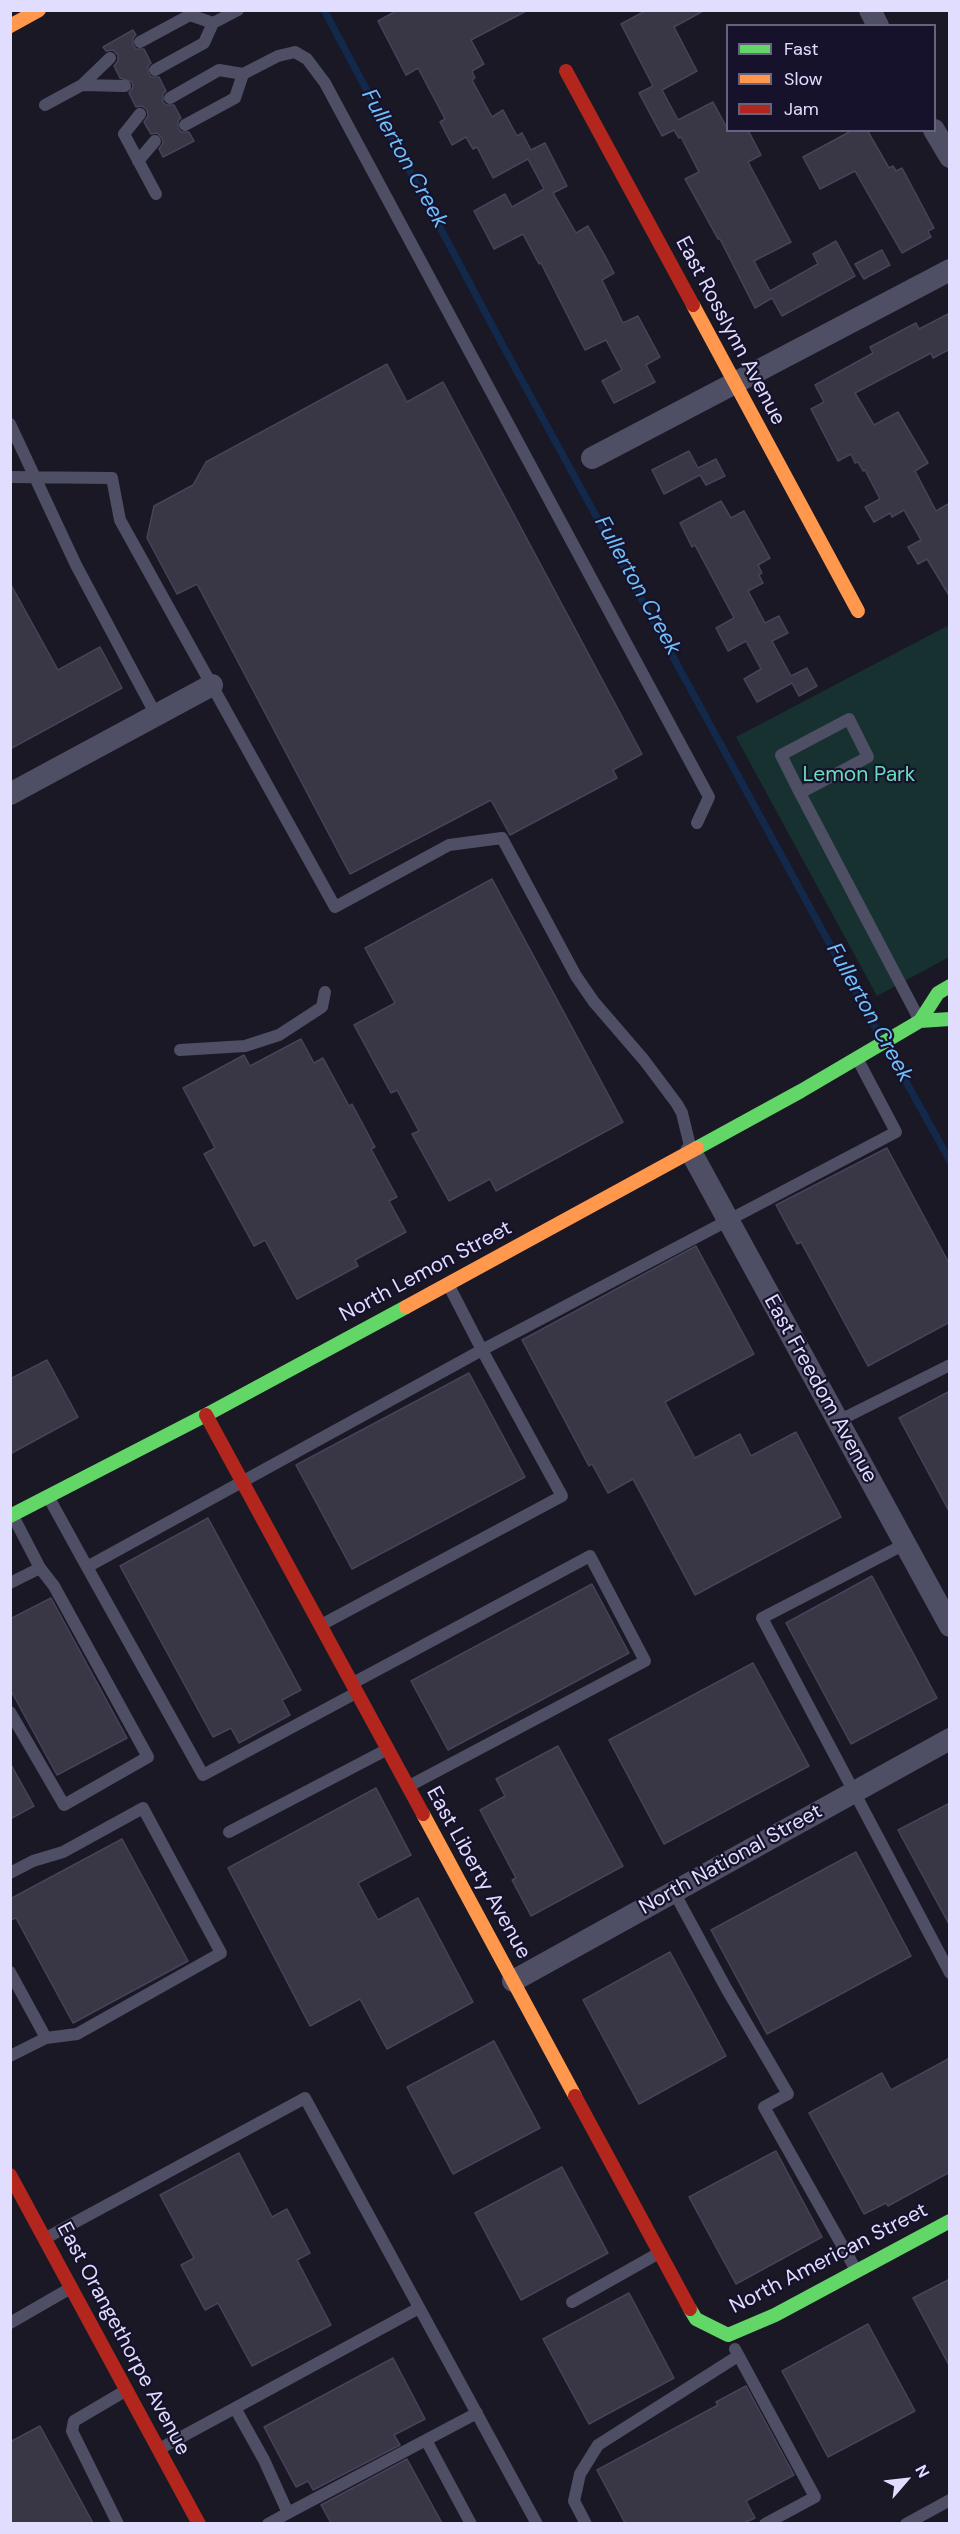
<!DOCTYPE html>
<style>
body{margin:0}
#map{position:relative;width:960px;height:2534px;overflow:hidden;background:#1a1825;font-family:"DM Sans",sans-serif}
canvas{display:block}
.frame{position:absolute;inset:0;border:12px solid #e0ddfe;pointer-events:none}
.legend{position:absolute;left:726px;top:24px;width:210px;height:108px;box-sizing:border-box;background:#16122b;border:2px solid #67637f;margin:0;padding:8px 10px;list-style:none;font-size:18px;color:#e0ddfe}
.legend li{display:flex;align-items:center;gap:12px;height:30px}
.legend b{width:30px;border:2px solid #67637f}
.north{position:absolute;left:876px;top:2450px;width:60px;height:60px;-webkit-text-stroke:4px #16122b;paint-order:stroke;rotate:62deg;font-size:16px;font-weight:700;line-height:24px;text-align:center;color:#e0ddfe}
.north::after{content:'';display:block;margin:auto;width:21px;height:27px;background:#e0ddfe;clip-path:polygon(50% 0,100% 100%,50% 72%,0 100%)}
</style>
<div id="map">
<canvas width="960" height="2534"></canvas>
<div class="frame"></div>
<ul class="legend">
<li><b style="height:8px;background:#63d668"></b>Fast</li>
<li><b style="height:8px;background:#ff974d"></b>Slow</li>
<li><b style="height:8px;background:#b3261e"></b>Jam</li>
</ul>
<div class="north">N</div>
</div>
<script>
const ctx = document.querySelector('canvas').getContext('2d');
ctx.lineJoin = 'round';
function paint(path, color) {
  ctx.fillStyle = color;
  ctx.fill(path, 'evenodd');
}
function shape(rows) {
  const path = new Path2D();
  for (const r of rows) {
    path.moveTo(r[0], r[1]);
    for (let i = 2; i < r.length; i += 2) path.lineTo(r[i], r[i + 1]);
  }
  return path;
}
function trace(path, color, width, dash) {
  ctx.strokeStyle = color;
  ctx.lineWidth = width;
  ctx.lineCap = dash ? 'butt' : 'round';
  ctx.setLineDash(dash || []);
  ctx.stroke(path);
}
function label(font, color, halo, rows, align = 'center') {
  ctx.font = font + ' "DM Sans",sans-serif';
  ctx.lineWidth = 4.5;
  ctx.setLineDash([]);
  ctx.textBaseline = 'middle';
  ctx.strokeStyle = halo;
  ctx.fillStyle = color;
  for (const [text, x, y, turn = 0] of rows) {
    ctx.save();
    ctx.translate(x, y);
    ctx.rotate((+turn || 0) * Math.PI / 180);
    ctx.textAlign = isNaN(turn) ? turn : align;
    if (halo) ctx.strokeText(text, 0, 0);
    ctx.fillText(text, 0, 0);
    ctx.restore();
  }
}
const green = shape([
 [949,625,949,957,877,996,736,737]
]);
const stream = shape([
 [324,10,501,342,880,1036],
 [889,1051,950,1161]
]);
const building = shape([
 [398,10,528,10,471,40,484,64,472,71,475,78,472,80,492,117,503,110,517,136,522,133,531,150,545,143,567,186,553,193,576,233,588,226,604,254,614,273,602,280,623,323,638,316,660,357,646,365,655,382,614,403,602,381,622,370,606,340,585,350,541,263,539,264,523,234,494,249,474,211,505,194,512,207,544,189,528,159,493,178,477,147,473,149,466,137,452,145,440,122,445,119,418,68,406,75,378,21,398,10],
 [647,10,705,10,674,27,697,71,662,90,678,120,713,102,728,130,748,130,761,155,748,162,791,242,754,261,770,291,818,264,813,254,836,241,855,276,782,316,772,298,755,308,720,239,718,239,685,179,699,172,681,137,679,138,674,130,662,136,639,93,653,86,621,24,647,10],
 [133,30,136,35,133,38,133,45,136,49,144,49,151,63,148,66,148,73,151,77,159,77,166,91,163,94,163,102,166,105,174,105,181,118,178,121,178,128,181,132,189,132,194,141,163,157,159,149,163,143,162,138,157,133,151,134,144,122,148,116,147,110,142,106,136,107,129,93,133,87,132,82,120,78,114,66,118,61,118,55,113,50,106,51,103,47,133,30],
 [853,130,867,130,889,168,893,166,896,171,902,168,934,228,928,231,931,237,902,253,855,171,820,189,803,157,853,130],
 [882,250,890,265,864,279,855,264,882,250],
 [950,313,950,349,933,358,931,353,855,393,874,425,898,412,928,463,915,471,936,511,950,503,950,597,927,559,918,564,908,547,921,540,904,510,892,517,890,513,874,522,865,507,880,499,865,470,863,471,858,462,855,463,851,454,838,461,811,409,824,402,815,385,873,353,870,347,916,323,919,329,950,313],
 [387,364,407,402,443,382,642,754,613,770,617,778,510,835,491,800,350,874,197,584,177,594,147,538,154,506,193,485,206,462,387,364],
 [689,451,698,468,716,459,725,476,706,485,700,475,664,494,652,470,689,451],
 [721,501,731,518,744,511,770,558,758,565,762,573,759,575,763,583,748,591,765,623,779,616,788,633,772,641,791,676,807,668,817,686,799,696,792,683,757,702,744,679,761,669,746,641,728,651,716,628,734,618,695,545,692,547,680,523,721,501],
 [10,583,58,670,100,647,122,688,10,749,10,583],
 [492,879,623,1122,496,1191,490,1179,449,1201,412,1134,419,1131,397,1090,391,1093,354,1025,395,1003,365,948,492,879],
 [301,1039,314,1063,323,1058,349,1106,352,1104,375,1147,371,1149,397,1197,389,1201,406,1232,355,1260,358,1266,297,1299,265,1240,254,1246,204,1154,215,1148,183,1088,244,1055,250,1066,301,1039],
 [887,1148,950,1265,950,1322,868,1366,801,1242,797,1244,776,1205,887,1148],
 [696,1246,754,1354,665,1402,695,1458,740,1434,751,1456,796,1432,841,1517,695,1595,633,1479,608,1493,592,1464,589,1466,522,1340,696,1246],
 [47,1360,78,1417,10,1454,10,1379,47,1360],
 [469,1373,525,1477,352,1569,296,1465,469,1373],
 [950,1391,950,1513,899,1418,950,1391],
 [208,1518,301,1690,282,1700,290,1715,239,1743,231,1728,213,1737,120,1566,208,1518],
 [872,1576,937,1698,851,1744,786,1623,872,1576],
 [592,1584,629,1653,448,1750,411,1681,592,1584],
 [51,1598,127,1738,57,1775,10,1689,10,1619,51,1598],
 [753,1663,809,1766,664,1844,609,1740,753,1663],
 [558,1746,623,1866,531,1916,512,1880,516,1878,480,1810,505,1796,496,1779,558,1746],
 [10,1763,34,1806,10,1819,10,1763],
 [376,1788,411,1855,358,1883,378,1920,418,1898,473,2002,387,2049,360,1999,310,2026,228,1868,376,1788],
 [950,1803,950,1926,898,1830,950,1803],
 [122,1839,188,1961,73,2023,16,1918,10,1920,10,1899,122,1839],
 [856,1852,911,1956,767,2034,711,1930,856,1852],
 [670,1952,726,2056,639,2104,583,2000,670,1952],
 [494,2041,540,2128,453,2174,407,2087,494,2041],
 [950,2058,950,2172,888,2206,886,2203,864,2214,809,2113,882,2073,891,2090,950,2058],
 [776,2151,822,2237,736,2284,689,2197,776,2151],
 [239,2153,272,2217,287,2209,310,2253,297,2260,331,2325,252,2366,218,2303,205,2310,181,2265,194,2258,160,2195,239,2153],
 [562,2167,608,2253,521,2300,475,2213,562,2167],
 [950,2279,950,2367,913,2298,950,2279],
 [629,2293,674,2378,589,2424,543,2339,629,2293],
 [868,2324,915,2411,828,2457,782,2371,868,2324],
 [393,2358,425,2419,394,2435,400,2445,313,2490,308,2481,296,2487,264,2427,393,2358],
 [746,2386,794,2475,746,2501,755,2518,744,2523,625,2523,597,2470,718,2405,716,2402,746,2386],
 [40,2426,93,2523,10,2523,10,2442,40,2426],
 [407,2459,442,2523,331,2523,321,2505,407,2459]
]);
const lane = shape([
 [140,42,190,15,213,23,238,10],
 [155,70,204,43,213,23],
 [82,85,125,86],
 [170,98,219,70,243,74,278,56,295,52,307,59,325,83,709,797,697,823],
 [45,105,82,85,110,58],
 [140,114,124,134,156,194],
 [185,125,235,98,243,74],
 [138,161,155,141],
 [10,424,76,565,156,715],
 [10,477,112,478,120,520,335,907,449,845,502,838,576,976,594,1002,644,1060,677,1104,682,1113,691,1150],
 [800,793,781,755,849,719,868,757,800,793,918,1017],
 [180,1050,245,1046,279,1035,322,1007,325,992],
 [838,1421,950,1365],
 [49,1498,87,1567,482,1350,448,1284],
 [905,1544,762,1618,950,1973],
 [87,1567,203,1775,354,1694],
 [10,1583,40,1568,13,1516],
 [321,1625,562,1496,482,1350,896,1132,858,1060],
 [353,1683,590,1556,645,1661,409,1786],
 [10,1712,64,1805,148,1757,54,1586,40,1568],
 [229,1832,386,1750],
 [10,1873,33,1861,63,1852,143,1808,221,1953,77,2034,46,2038],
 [674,1892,726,1988,788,2094,764,2107,856,2270],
 [10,1972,46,2038,10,2056],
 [46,2238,305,2098,537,2524],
 [572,2302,659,2253],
 [10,2323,69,2289],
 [735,2349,815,2497,765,2524],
 [235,2408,419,2308],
 [426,2440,471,2524],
 [161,2448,235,2408,264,2460,288,2513,268,2524],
 [288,2513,477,2413],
 [118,2524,72,2431,74,2421,125,2391],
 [586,2524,574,2501,580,2474,598,2445,738,2356],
 [906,2524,950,2500]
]);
const street = shape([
 [870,10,878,26],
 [934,130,950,157],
 [592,458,950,270],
 [10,794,212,685],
 [691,1152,950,1626],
 [513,1981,950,1739]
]);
const fast = shape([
 [920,1021,938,993,950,986],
 [697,1148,801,1091,920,1021,950,1019],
 [10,1516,206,1415,406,1307],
 [690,2309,696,2319,728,2335,775,2315,950,2221]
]);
const slow = shape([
 [10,26,39,10],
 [693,305,858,611],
 [406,1307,697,1148],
 [423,1814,575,2096]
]);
const jam = shape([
 [566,71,693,305],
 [206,1415,423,1814],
 [575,2096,690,2309],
 [10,2175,199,2524]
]);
const streetNames = [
 ["East Rosslynn Avenue",730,331,62],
 ["North Lemon Street",426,1272,-28],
 ["East Freedom Avenue",820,1389,61],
 ["North National Street",731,1860,-29],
 ["East Liberty Avenue",478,1873,61],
 ["North American Street",829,2259,-27],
 ["East Orangethorpe Avenue",123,2339,62]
];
const parkNames = [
 ["Lemon Park",859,775]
];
const waterNames = [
 ["Fullerton Creek",404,159,61],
 ["Fullerton Creek",637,586,61],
 ["Fullerton Creek",869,1013,61]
];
paint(green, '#163130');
trace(stream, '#12294c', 7);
paint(building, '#393646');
trace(building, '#474358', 1.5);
trace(lane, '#4e4e65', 12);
trace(street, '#4e4e65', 22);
trace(fast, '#63d668', 14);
trace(slow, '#ff974d', 14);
trace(jam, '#b3261e', 14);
label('21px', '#e0ddfe', '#16122b', streetNames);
label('21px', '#6addbc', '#16122b', parkNames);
label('italic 22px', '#6fbffa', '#16122b', waterNames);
</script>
